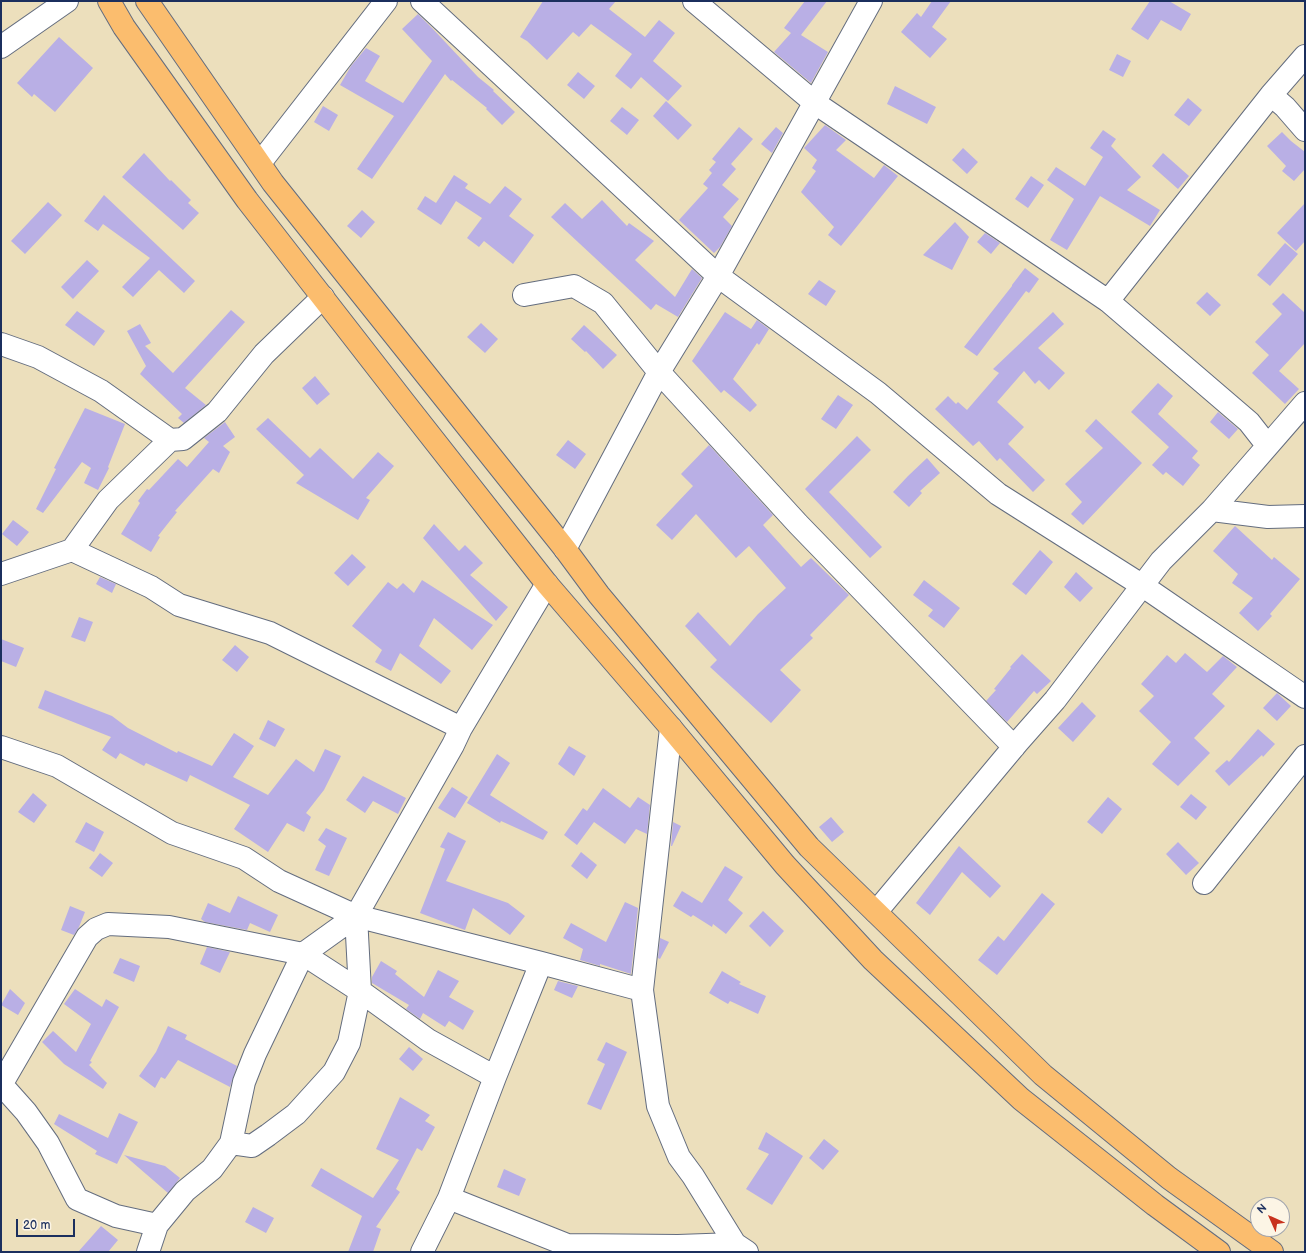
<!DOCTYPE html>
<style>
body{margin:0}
#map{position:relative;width:1306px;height:1253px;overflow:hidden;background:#ecdfbc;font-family:"Balsamiq Sans",sans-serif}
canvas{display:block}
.frame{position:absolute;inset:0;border:2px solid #1b2f5e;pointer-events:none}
.north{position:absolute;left:1250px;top:1197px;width:40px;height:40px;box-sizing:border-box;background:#fcf5e5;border:1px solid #a2a6af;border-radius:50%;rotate:315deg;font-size:11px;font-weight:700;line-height:16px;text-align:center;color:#1b2f5e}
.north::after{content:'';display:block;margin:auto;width:14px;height:18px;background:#c8321e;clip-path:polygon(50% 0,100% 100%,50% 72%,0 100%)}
.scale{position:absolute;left:16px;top:1219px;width:59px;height:18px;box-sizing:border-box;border:2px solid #1b2f5e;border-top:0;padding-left:5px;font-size:12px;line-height:14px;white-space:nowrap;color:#1b2f5e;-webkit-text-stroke:3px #fcf5e5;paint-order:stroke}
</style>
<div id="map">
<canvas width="1306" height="1253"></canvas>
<div class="frame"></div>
<div class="north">N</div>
<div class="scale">20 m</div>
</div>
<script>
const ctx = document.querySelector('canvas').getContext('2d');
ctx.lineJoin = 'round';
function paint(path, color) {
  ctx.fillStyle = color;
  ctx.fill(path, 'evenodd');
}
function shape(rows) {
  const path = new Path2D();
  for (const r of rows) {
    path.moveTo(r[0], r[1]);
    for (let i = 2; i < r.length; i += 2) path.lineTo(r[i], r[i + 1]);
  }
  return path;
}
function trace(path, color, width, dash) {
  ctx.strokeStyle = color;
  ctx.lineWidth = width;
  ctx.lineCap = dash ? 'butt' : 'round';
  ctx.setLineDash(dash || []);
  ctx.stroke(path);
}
const building = shape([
 [543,1,616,1,609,9,645,37,659,20,675,33,653,61,682,86,668,101,641,77,631,89,615,76,632,54,591,24,579,37,573,32,547,60,527,41,520,37],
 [805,1,827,1,801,35,828,52,811,83,774,52,791,33,784,28],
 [932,1,951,1,932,27,947,39,930,58,901,32,917,13,921,17],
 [1150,1,1169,1,1191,14,1181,31,1161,20,1148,40,1131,29],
 [418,14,432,28,478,77,494,90,493,91,515,112,502,125,486,109,487,108,452,80,451,81,445,74,372,179,357,169,394,116,340,85,351,66,366,48,380,56,365,81,403,103,432,61,402,29],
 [59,37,93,68,55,112,34,94,32,97,17,83],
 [1117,54,1131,61,1123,77,1109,70],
 [578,72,595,86,584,99,567,85],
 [895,86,936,107,927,124,887,104],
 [1188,98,1202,110,1189,126,1174,115],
 [666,101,692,125,678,140,653,116],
 [323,106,338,115,329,131,314,122],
 [622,107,639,120,627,135,610,121],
 [825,125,846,140,836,150,874,178,884,165,898,176,841,246,828,235,834,227,801,192,816,171,812,168,817,160,804,148],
 [739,127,753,139,731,164,736,169,722,185,739,199,723,217,732,226,720,247,714,253,679,220,708,188,703,184,712,173,709,170,716,162,712,159],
 [776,127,783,133,772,153,761,144],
 [1103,130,1116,139,1111,146,1141,177,1127,190,1160,210,1150,226,1100,196,1067,250,1050,240,1074,199,1047,180,1056,167,1085,186,1103,157,1090,148],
 [1282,132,1291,141,1305,152,1305,169,1294,181,1282,171,1286,166,1267,146],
 [963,148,978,162,967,174,952,160],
 [144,153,170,181,171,180,191,200,188,203,199,213,183,230,122,177],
 [1163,153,1189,176,1178,189,1152,166],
 [454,175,468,184,465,188,490,204,505,186,522,199,509,216,534,235,513,264,484,241,479,247,467,238,482,218,456,201,441,225,417,209,425,196,436,203],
 [1031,176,1044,185,1028,208,1015,199],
 [104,195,195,281,184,293,159,270,133,297,122,287,150,258,103,224,98,231,84,221],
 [602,200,627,226,629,223,654,241,635,260,675,297,692,269,702,278,678,317,656,304,651,310,551,217,565,203,582,219],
 [48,202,62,215,25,254,11,241],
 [1305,203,1305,241,1296,251,1277,233],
 [362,210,375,222,361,238,347,226],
 [955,222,969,237,952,270,923,255],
 [985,233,1000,243,991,254,977,242],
 [1285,243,1298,254,1270,286,1257,275],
 [87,260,99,271,73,299,61,287],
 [1025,268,1039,279,1029,293,1026,291,977,356,964,347,1012,286,1012,285],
 [819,280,836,291,826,306,808,294],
 [1207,292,1221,305,1210,316,1196,303],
 [1283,293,1305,313,1305,343,1279,371,1299,389,1285,404,1252,373,1269,355,1255,342,1282,314,1272,304],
 [231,310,245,322,185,388,206,405,184,423,178,418,182,414,140,374,146,366,127,331,140,324,151,343,145,346,173,373],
 [77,311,105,331,94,346,65,325],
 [725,312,751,329,757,320,769,329,759,345,757,343,733,379,757,405,750,412,724,390,721,393,692,361],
 [1053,312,1064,324,1038,348,1065,373,1049,390,1039,380,1035,384,1024,371,997,402,1024,427,1008,444,1045,480,1033,492,1000,458,997,461,979,441,973,446,935,409,948,396,956,404,958,402,967,410,999,373,993,369],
 [481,323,498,339,485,353,467,337],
 [584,325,617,355,603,369,586,351,585,352,571,339],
 [315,376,330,394,317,405,302,388],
 [1158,383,1173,396,1158,414,1198,451,1192,458,1200,465,1183,486,1166,472,1163,475,1152,465,1169,447,1131,412],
 [838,395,853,405,836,429,821,419],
 [85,408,125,424,108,467,109,468,98,490,84,483,91,468,82,462,43,513,36,509,56,469,54,468],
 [1218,412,1238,429,1229,439,1210,422],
 [268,418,310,458,320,448,353,479,378,452,394,466,366,498,370,500,358,520,296,483,304,475,256,429],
 [1096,419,1142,463,1083,525,1071,514,1082,502,1065,484,1103,448,1085,431],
 [225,422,235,437,223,446,230,452,219,473,213,469,175,511,177,512,158,536,160,537,151,552,121,534,140,503,138,501,147,489,149,490,178,459,187,467,209,442,204,438],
 [857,436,871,450,829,492,882,547,870,558,805,489],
 [568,440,586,454,575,469,556,455],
 [709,445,773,515,763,525,801,567,811,558,849,595,810,635,813,638,780,670,801,690,771,723,710,667,717,660,685,626,698,612,730,646,758,614,786,588,749,546,736,558,696,514,672,540,656,525,693,486,681,474],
 [927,458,940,473,920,491,922,493,909,507,893,492,908,476],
 [13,520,29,532,17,546,2,534],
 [434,524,459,551,465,545,483,563,470,575,508,607,496,621,423,538],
 [1235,526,1272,560,1274,557,1300,579,1270,614,1272,616,1258,631,1239,613,1253,598,1232,583,1238,574,1213,551],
 [1040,550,1053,562,1026,595,1012,584],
 [352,554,366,567,348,586,334,573],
 [1076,572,1093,588,1080,602,1064,587],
 [100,577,116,584,112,593,96,584],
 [422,580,493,625,472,650,434,618,419,646,451,671,441,684,400,653,391,671,375,662,382,650,352,626,388,582,397,589,403,583,414,593],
 [924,580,960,608,944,628,928,616,933,610,913,595],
 [79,617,93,622,85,642,71,637],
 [1,639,24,648,16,667,1,661],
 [235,645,249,657,237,672,222,660],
 [1185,653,1207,672,1223,656,1237,667,1212,694,1225,706,1194,738,1210,753,1178,786,1152,764,1171,742,1139,711,1154,696,1141,684,1167,655,1176,663],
 [1022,654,1051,681,1037,694,1034,691,1007,722,986,701,996,690,994,689,1011,668,1010,667],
 [45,690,112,716,128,728,177,753,178,751,212,766,234,733,254,746,233,777,268,795,296,759,314,772,325,749,341,756,324,790,306,813,311,817,304,832,287,823,268,852,234,829,250,805,190,775,187,782,146,763,144,766,120,753,116,759,102,750,111,737,38,708],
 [1277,693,1291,706,1277,721,1263,708],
 [1082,702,1096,716,1073,742,1058,728],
 [268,720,285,729,275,747,259,739],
 [1258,729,1275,744,1263,757,1262,755,1229,786,1215,771,1227,760,1229,762],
 [569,746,586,756,574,776,558,764],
 [497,754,510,763,490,795,548,832,543,840,501,821,500,823,467,803],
 [363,776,406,798,398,814,373,801,365,813,346,800],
 [452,787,468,797,455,818,438,808],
 [603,788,630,808,638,797,650,805,647,834,636,829,625,844,594,822,577,845,564,835,583,808,587,811],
 [33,793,47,805,34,823,18,812],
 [1191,794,1207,807,1196,820,1180,807],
 [1108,797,1122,809,1102,834,1087,822],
 [831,817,844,832,832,842,819,827],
 [86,822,104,832,94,852,75,842],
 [673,822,681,826,672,846,671,846],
 [326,828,347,838,329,876,315,870,326,846,318,840],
 [448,832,466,841,446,881,508,903,525,916,510,935,473,908,465,930,420,913,445,849,440,847],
 [1178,842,1199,863,1186,875,1166,854],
 [959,846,1001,886,990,898,962,872,930,915,916,903],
 [581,852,597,865,587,879,571,866],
 [100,853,113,863,102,877,89,868],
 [725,866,743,877,728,900,743,913,726,934,713,924,712,927,693,915,691,917,673,906,682,891,702,903],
 [1042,893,1055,904,997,975,978,960,998,936,1004,941],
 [238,896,278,915,270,932,250,923,247,930,205,922,201,919,208,903,230,913],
 [625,902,638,908,631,974,600,964,600,966,580,960,583,949,563,938,571,923,606,942],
 [70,906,85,912,79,927,74,935,61,930],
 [763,911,784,931,770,947,749,926],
 [660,938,669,942,660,959,658,958],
 [207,947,230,952,220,973,200,964],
 [120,958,140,966,134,982,113,973],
 [381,961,397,971,395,974,424,997,438,970,459,981,449,997,474,1011,463,1030,449,1021,445,1027,423,1013,420,1019,406,1009,409,1005,372,983,372,977],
 [722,971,741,982,739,984,766,996,758,1014,730,1001,728,1004,709,993],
 [558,981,578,986,572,998,554,990],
 [10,989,25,1003,18,1015,1,1005],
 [75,989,102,1007,106,999,119,1007,90,1061,92,1062,89,1065,107,1083,103,1089,64,1064,42,1042,53,1031,76,1052,91,1024,64,1004],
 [168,1026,187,1035,185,1039,237,1066,230,1087,178,1060,165,1079,161,1077,155,1088,139,1076,156,1052],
 [606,1042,627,1052,601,1110,587,1104,605,1064,597,1060],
 [409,1047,423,1059,413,1071,399,1059],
 [400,1097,430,1115,425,1121,435,1127,422,1151,417,1148,396,1189,400,1192,376,1227,381,1229,373,1252,348,1252,362,1216,311,1186,321,1168,373,1198,399,1160,376,1149],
 [119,1113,138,1122,117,1164,95,1154,97,1151,54,1124,59,1114,108,1138],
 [766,1132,803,1156,772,1205,746,1189,769,1154,758,1149],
 [824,1139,839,1151,823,1170,809,1158],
 [124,1155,165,1166,180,1178,168,1193],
 [504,1169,526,1179,519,1196,497,1187],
 [253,1207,274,1218,266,1233,245,1222],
 [101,1226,118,1240,108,1252,78,1252]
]);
const minor = shape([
 [422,1,718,276,878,393,998,494,1143,586,1305,697],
 [694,1,815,103,1108,301,1249,422,1267,445],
 [1,47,67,1],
 [1271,95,1285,107,1305,130],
 [260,163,386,1],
 [524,295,574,286,603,303,659,372,798,524,1014,747],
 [1108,301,1271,95,1305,56],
 [1,344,38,357,101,391,170,440],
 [1212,510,1268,517,1305,516],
 [565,549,659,372,718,276,871,1],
 [72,550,151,587,179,605,270,633,461,728],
 [1,574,72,550,108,500,170,440,183,439,217,412,264,354,323,297],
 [671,728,642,990,658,1106,679,1157,693,1176,735,1244,747,1252],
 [1,747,57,766,172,833,244,858,279,881,356,916,541,963,642,990],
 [1204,883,1305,756],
 [876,912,1018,742,1055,700,1161,561,1212,510,1305,403],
 [1,1084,26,1112,48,1143,77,1199,116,1216,157,1225],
 [1,1085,87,937,96,929,108,924,169,927,303,954,360,991,428,1040,495,1077],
 [231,1143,252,1146,268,1135,296,1114,334,1072,349,1043,360,991,356,916],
 [449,1198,567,1245,678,1246,735,1244],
 [148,1252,157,1225,185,1191,212,1169,231,1143,244,1082,255,1054,303,954,356,916,453,745,461,728,547,584],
 [422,1252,449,1198,495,1077,541,963]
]);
const major = shape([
 [109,1,124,27,247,200,404,402,547,584,671,728,785,865,873,960,1021,1099,1155,1205,1219,1252],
 [147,1,273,183,565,549,599,595,809,847,1043,1075,1169,1178,1272,1252]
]);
paint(building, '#b9afe5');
trace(minor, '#646d7f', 24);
trace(major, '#646d7f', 24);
trace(minor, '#fff', 22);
trace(major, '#fbbd6e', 22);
</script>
